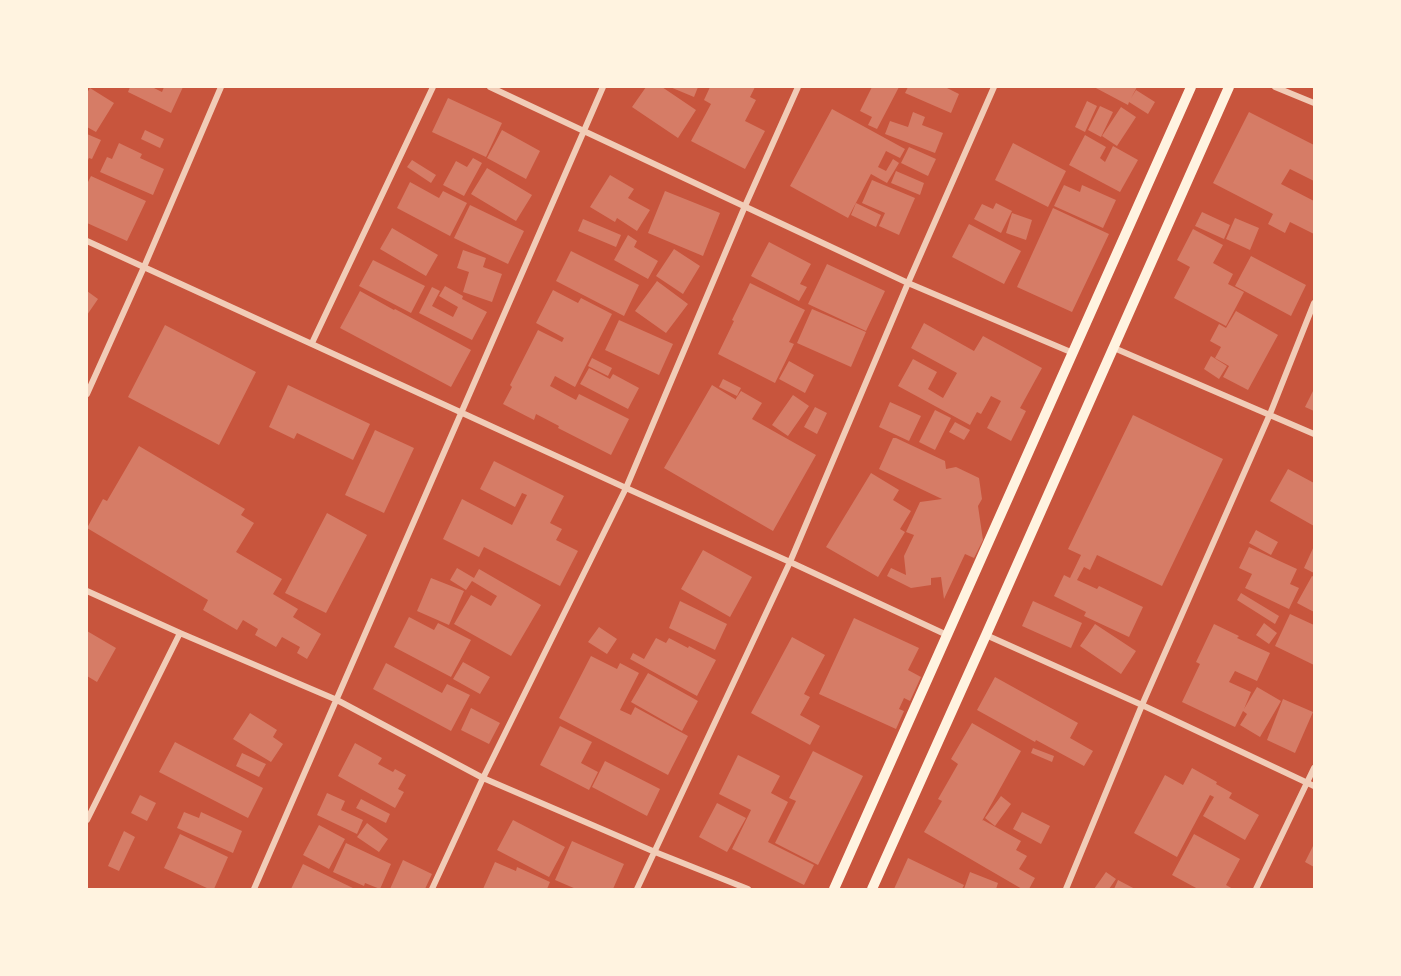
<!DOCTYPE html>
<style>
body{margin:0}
#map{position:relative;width:1401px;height:976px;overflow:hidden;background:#c8553d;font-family:"Exo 2",sans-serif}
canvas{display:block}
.frame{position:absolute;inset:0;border:88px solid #fff3e0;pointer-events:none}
</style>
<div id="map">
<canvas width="1401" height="976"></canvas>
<div class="frame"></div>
</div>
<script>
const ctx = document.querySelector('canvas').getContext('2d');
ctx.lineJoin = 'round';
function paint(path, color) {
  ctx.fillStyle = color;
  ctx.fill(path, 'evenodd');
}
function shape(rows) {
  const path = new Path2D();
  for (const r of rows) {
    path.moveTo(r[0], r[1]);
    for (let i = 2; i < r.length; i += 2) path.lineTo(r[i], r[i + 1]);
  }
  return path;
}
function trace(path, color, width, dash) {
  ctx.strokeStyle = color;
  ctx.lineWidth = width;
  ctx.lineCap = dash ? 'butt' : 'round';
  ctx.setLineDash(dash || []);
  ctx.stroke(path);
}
const building = shape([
 [130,87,152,87,162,92,164,87,183,87,171,113,128,92],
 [646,87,662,87,696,110,678,138,632,107],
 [670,87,698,87,694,97],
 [710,87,755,87,750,97,756,100,745,121,765,131,745,169,691,141,711,104,704,100],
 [872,87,899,87,877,129,868,125,872,117,860,111],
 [908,87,945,87,959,94,951,113,905,93],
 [1094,87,1137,87,1131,98,1136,90,1155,102,1148,114,1129,102,1128,105],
 [90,88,114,103,96,132,87,127,87,93],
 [448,98,502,123,486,157,432,132],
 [1087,101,1097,106,1085,132,1075,127],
 [1100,106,1113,112,1101,137,1088,130],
 [1121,107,1136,117,1117,146,1102,136],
 [832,109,905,149,900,158,886,151,878,167,886,171,893,159,899,163,887,183,871,174,848,218,790,186],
 [913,112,925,117,922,125,943,133,935,153,885,134,890,121,908,127],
 [1249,112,1314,145,1314,181,1290,169,1281,184,1314,201,1314,234,1290,222,1285,233,1268,224,1273,214,1213,183],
 [145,130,164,139,160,148,141,139],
 [502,130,540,151,526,179,487,158],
 [87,134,101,140,92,159,89,158,87,162],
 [1085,135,1106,147,1100,158,1105,162,1113,146,1138,160,1120,192,1069,165],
 [119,143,142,154,140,158,164,169,153,195,100,172,107,157,112,159],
 [1013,143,1066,171,1048,207,995,180],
 [909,147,936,159,928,176,901,163],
 [473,158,482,163,464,196,443,185,456,161,467,167],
 [412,160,436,175,431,183,407,167],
 [487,168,532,195,516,221,471,194],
 [896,171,924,183,920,195,891,183],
 [610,175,634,189,628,198,650,210,637,231,617,218,615,222,590,207],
 [91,176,146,201,127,241,87,223,87,184],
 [872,180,915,198,899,235,879,226,885,213,862,203],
 [410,182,439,198,443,191,467,203,450,236,397,208],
 [1064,185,1080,192,1082,185,1116,200,1103,228,1054,206],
 [665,191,720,213,703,256,648,233],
 [856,203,881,215,876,227,851,215],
 [996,203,1012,211,1001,233,974,219,982,204,993,209],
 [470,205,524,231,508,264,454,238],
 [1053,208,1109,234,1072,312,1017,287],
 [1202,212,1230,225,1224,239,1195,226],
 [1012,213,1032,220,1026,240,1006,233],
 [1235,218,1259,228,1250,250,1226,239],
 [583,219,621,235,616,247,578,231],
 [969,224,1021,251,1004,284,952,257],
 [392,228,438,255,426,276,380,249],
 [1193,229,1223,245,1213,263,1233,274,1228,284,1244,292,1226,326,1174,298,1190,267,1177,260],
 [628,235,637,241,634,247,658,261,648,279,614,260],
 [769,242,811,264,800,284,807,287,799,301,751,276],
 [674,249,700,266,683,294,656,276],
 [463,250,486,258,483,267,502,274,492,302,463,292,469,272,457,268],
 [571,251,639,285,624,316,556,281],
 [1251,256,1306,285,1291,316,1235,286],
 [373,260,425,286,411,313,359,286],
 [827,264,885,291,866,331,808,304],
 [657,281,688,304,666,333,635,311],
 [750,283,805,310,789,342,794,344,775,383,718,354,734,321,732,320],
 [445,286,463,296,462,299,487,312,472,340,419,313,432,287,440,291,432,306,453,317,458,307,439,296],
 [553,290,578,303,581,298,612,314,575,387,555,376,550,386,576,400,579,394,629,419,611,455,558,428,559,426,536,414,534,420,503,404,512,387,510,385,538,330,562,342,564,338,536,323],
 [87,291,98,299,87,315],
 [360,291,394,310,395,309,471,350,451,387,340,328],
 [812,309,866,332,851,367,797,343],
 [1236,311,1278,335,1248,390,1223,377,1229,366,1215,358,1221,347,1210,341,1219,324,1226,328],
 [619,320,673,344,659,375,605,350],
 [924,323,974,351,983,336,1042,368,1020,408,1026,411,1011,441,987,428,1001,401,991,396,981,414,977,412,970,425,898,386,913,359,937,372,928,389,943,398,957,373,911,348],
 [165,325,256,372,219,445,128,397],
 [1211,356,1227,366,1219,379,1204,369],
 [592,358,612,368,608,376,588,366],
 [789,361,814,375,805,393,779,379],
 [589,368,610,379,613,374,639,388,628,409,580,384],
 [723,379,741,388,737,396,719,387],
 [288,385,370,424,353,460,297,433,294,439,269,427],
 [712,385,735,399,735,400,741,391,762,403,752,419,816,455,773,531,664,468],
 [1314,389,1314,411,1305,407],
 [793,395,809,406,788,436,772,425],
 [890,402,921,416,909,441,879,427],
 [815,407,827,413,817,434,804,427],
 [935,410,951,418,935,450,919,442],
 [1133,415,1223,459,1162,586,1097,555,1090,570,1084,567,1077,580,1097,589,1099,586,1143,607,1129,637,1084,616,1086,612,1054,596,1064,575,1070,578,1081,555,1068,549],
 [955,422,970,430,964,440,949,432],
 [375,430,414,448,384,513,345,495],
 [893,438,896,438,945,461,946,469,956,467,979,478,982,499,978,506,983,540,974,558,965,554,944,599,941,577,931,578,931,585,911,588,887,576,891,568,906,575,904,556,914,535,906,532,920,502,942,499,879,469],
 [139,446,245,509,241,515,254,523,236,552,282,579,273,594,298,609,293,617,321,634,307,659,297,653,300,647,282,637,276,647,255,635,258,629,243,620,237,630,203,610,208,600,87,528,103,499,107,501],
 [494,461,564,496,550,523,562,529,556,540,578,551,560,586,484,547,479,557,443,539,462,499,512,525,527,495,522,493,515,507,480,489],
 [1288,469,1314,483,1314,526,1270,501],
 [871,473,899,490,893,500,911,511,900,529,905,532,878,577,826,547],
 [327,513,367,535,326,613,285,593],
 [1256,530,1278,542,1271,555,1249,543],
 [1314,546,1314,573,1304,568],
 [1249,547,1297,569,1290,584,1299,588,1289,609,1245,588,1252,574,1239,568],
 [703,550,752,577,730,617,681,589],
 [457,568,474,578,479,569,541,605,511,656,454,624,471,595,491,606,497,596,472,581,466,590,450,580],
 [1312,576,1314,577,1314,612,1297,603],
 [431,578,464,591,449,625,417,611],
 [1241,593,1279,616,1275,624,1237,600],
 [680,601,727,624,715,650,669,628],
 [1033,601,1082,623,1071,648,1022,626],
 [1290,614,1314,625,1314,665,1275,646],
 [409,617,434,630,438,623,471,640,451,677,394,647],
 [854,618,919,648,908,670,921,677,910,701,904,698,899,709,904,711,896,729,819,694],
 [1264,623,1277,633,1269,644,1256,635],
 [1095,624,1136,651,1121,674,1080,646],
 [1214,624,1239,636,1237,638,1270,653,1257,681,1235,671,1229,682,1251,692,1244,709,1257,687,1281,701,1260,737,1240,725,1247,714,1243,711,1235,727,1182,702,1200,664,1196,662],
 [599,627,617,639,607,654,588,642],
 [87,631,116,648,97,682,87,676],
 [792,637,825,655,804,694,810,697,800,715,820,726,810,745,751,713],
 [656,638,666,643,669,638,688,648,689,646,716,660,697,696,630,659,633,653,644,659],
 [591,656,617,669,620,663,639,673,620,710,631,715,635,707,688,736,668,775,559,718],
 [463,662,490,677,480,694,453,679],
 [386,663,442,693,447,684,470,695,451,731,373,689],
 [648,673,698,701,682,731,631,702],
 [995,677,1078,723,1070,738,1093,751,1084,766,1036,740,1035,742,977,710],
 [1283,699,1313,712,1295,753,1267,740],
 [471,708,500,723,489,744,461,730],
 [250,713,277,730,273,737,283,744,271,762,233,739],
 [972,723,1021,751,982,821,983,820,1021,841,1016,850,1027,856,1019,869,1035,878,1029,889,1022,889,924,832,942,801,938,799,958,764,951,759],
 [560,726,592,742,581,763,598,772,589,790,540,765],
 [175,742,263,788,248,818,159,772],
 [355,743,382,758,378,764,393,772,395,769,406,775,398,789,404,792,395,808,338,776],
 [1033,748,1054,756,1052,762,1031,753],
 [813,751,863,776,818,865,775,843,796,801,789,798],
 [242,753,266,764,259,777,236,766],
 [738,755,780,776,771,793,788,802,768,842,814,865,804,885,732,849,751,810,719,794],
 [605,761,660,789,647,816,592,787],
 [1192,768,1217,782,1216,784,1232,793,1229,798,1259,815,1245,840,1203,816,1214,797,1210,795,1177,857,1134,833,1165,775,1183,785],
 [327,793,345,801,341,810,363,820,357,834,317,815],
 [140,795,156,803,147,821,131,813],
 [1001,796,1011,804,995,826,985,818],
 [361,799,390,814,386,823,356,808],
 [717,803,746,818,727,852,699,837],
 [184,812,199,818,201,812,242,831,233,853,177,828],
 [1022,812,1050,826,1041,844,1013,829],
 [513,820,565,847,549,877,497,850],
 [367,823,388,839,379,852,357,837],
 [319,825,345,839,329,869,303,855],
 [124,831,135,837,119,871,108,866],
 [180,834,228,857,214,889,209,889,164,868],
 [1194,834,1240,859,1226,885,1233,889,1198,889,1172,875],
 [572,841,624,864,613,889,576,889,555,880],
 [346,843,391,864,380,889,365,883,364,886,333,872],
 [1314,844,1314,867,1305,862],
 [908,858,964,885,962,889,894,889],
 [403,860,432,874,425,889,390,889],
 [495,862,516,871,517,867,550,882,547,889,483,889],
 [303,864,355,889,291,889],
 [970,872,998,883,996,889,964,889],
 [1106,872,1116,879,1109,889,1094,889],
 [1118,880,1135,889,1114,889]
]);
const minor = shape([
 [490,87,908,283,1073,353],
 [1275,87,1314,103],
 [87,241,626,488,790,562,947,635],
 [312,343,433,87],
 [1114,348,1314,434],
 [87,394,144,267,221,87],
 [87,591,180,633,337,700,483,778,655,852,748,889],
 [986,635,1142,705,1314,786],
 [87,820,180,633],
 [254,889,603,87],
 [432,889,483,778,626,488,745,206,798,87],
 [637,889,790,562,908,283,994,87],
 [1066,889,1142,705,1270,414,1314,303],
 [1256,889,1314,768]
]);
const secondary = shape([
 [834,889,1191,87],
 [872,889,986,635,1229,87]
]);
paint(building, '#d67c66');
trace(minor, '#f1ccb7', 6);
trace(secondary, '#fff3e0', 10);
</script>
